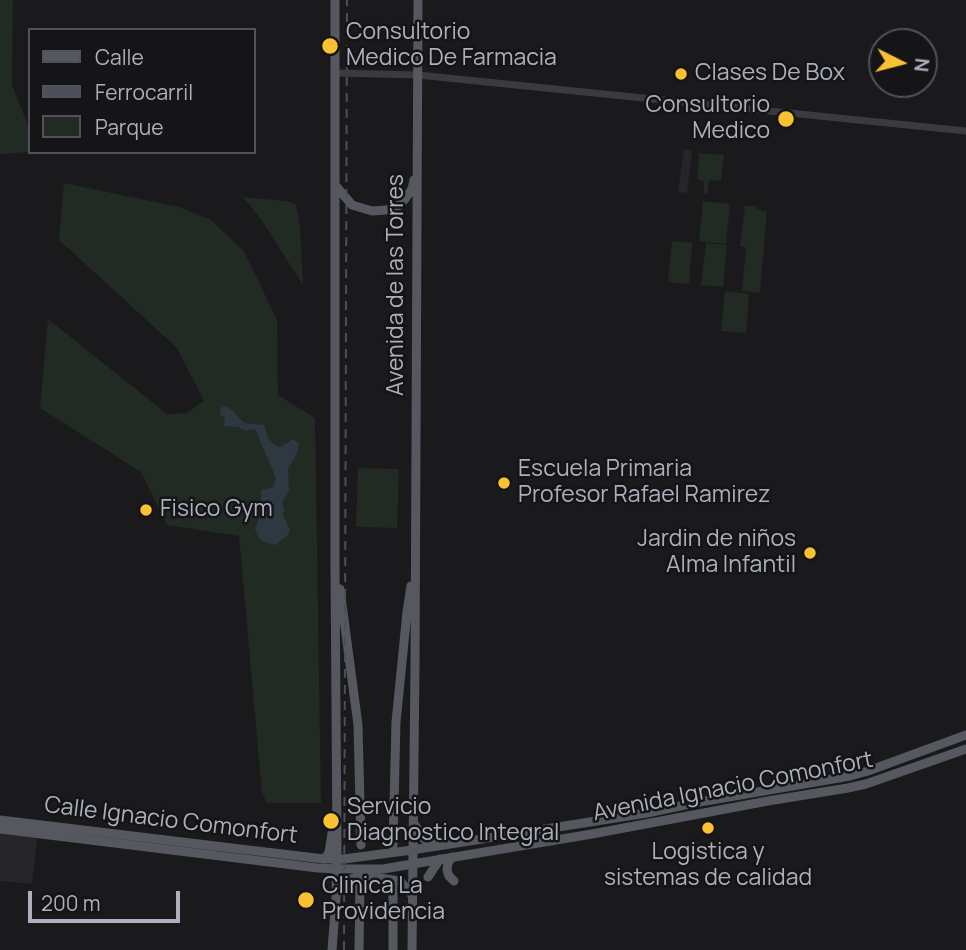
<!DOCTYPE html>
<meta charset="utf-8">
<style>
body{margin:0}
#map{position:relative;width:966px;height:950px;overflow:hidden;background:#1a191c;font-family:Manrope,sans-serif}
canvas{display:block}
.legend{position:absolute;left:28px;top:28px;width:228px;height:126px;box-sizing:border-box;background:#151417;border:2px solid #515259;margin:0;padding:9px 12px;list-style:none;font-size:21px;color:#abb0bc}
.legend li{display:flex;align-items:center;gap:14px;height:35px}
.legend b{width:35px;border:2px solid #515259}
.north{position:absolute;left:868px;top:28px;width:70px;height:70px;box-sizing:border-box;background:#151417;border:2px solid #515259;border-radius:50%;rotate:96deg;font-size:19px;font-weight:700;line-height:28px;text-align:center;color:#abb0bc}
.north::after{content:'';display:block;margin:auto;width:24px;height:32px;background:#fac233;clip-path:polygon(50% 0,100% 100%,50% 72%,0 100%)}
.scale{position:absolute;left:28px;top:891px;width:152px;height:32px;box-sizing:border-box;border:4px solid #abb0bc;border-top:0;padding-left:9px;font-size:21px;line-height:24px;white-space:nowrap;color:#abb0bc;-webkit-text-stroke:5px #151417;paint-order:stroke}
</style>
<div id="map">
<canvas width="966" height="950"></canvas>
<ul class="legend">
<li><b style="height:9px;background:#565860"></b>Calle</li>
<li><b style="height:9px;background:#4d4f56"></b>Ferrocarril</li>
<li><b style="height:19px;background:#212a23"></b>Parque</li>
</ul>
<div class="north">N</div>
<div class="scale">200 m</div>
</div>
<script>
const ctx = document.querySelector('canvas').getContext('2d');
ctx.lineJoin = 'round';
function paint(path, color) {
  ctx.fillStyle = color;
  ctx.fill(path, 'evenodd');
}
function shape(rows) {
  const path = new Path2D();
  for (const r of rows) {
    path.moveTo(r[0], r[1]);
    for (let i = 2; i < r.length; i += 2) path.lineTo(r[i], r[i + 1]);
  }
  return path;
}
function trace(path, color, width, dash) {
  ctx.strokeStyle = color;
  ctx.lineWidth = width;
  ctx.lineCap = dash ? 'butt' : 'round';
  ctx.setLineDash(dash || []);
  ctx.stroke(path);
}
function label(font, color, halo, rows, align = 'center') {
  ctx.font = font + ' Manrope,sans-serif';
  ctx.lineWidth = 5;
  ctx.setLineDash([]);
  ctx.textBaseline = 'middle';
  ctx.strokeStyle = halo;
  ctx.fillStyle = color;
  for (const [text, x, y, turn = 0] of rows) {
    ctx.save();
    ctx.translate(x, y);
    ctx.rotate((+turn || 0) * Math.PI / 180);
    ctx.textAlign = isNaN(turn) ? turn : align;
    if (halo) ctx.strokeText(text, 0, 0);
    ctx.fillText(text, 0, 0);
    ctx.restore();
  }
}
const built = shape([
 [684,149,692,151,687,193,678,192],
 [0,829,38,832,32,884,0,881]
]);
const green = shape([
 [0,0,13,0,12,85,28,125,30,152,0,154],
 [699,153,724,155,721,181,709,180,707,194,704,194,704,182,697,179],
 [64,183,179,207,211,220,244,251,277,320,278,395,315,418,321,803,267,803,262,793,239,536,167,525,141,472,40,408,48,319,167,414,186,413,204,401,177,348,59,240],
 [243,197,286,201,296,204,300,226,303,285,260,218],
 [703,201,730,204,726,244,699,241],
 [745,206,756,206,757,210,767,211,760,293,742,291,746,248,740,246],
 [672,241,692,243,689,284,668,282],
 [706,243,727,245,723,287,701,285],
 [725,291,749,294,746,333,721,331],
 [358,468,399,469,397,528,356,527]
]);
const water = shape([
 [225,406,232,410,244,423,264,425,268,438,275,445,280,447,293,439,299,444,297,453,288,469,289,490,282,503,284,509,283,515,290,530,288,535,275,545,261,541,255,529,261,515,261,490,273,487,276,478,255,429,246,431,238,427,224,426,225,418,220,414,221,408]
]);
const minor = shape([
 [335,73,418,75,966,131]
]);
const major = shape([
 [335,185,352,205,372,211,386,210,398,206,405,199,412,189,414,180],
 [340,589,358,725,361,845],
 [0,820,240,849,324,859,344,859,412,850,647,813,694,803,850,776,868,771,966,735],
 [415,825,424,839,428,842,437,844],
 [0,829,318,868,337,869,383,869,592,834,768,801,848,788,866,784,966,749],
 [393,846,396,722,407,612,411,586],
 [452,857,448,863,447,870,449,876,454,881],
 [324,859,329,853,332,833],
 [428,877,440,859],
 [393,884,393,950],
 [338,893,343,885,351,879,358,877,372,877,400,881,411,894],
 [332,950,336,898,337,848,335,567,335,0],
 [359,950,360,881],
 [412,950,415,665,418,0]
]);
const rail = shape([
 [344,950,347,0]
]);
const markers = [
 [330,46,9,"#fac233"],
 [681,74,7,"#fac233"],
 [786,119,9,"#fac233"],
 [504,483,7,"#fac233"],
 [146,510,7,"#fac233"],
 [810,553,7,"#fac233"],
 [331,821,9,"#fac233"],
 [708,828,7,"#fac233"],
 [306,900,9,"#fac233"]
];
const poiNames = [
 ["Consultorio",346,33],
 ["Medico De Farmacia",346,59],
 ["Clases De Box",695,74],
 ["Consultorio",770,106,"right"],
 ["Medico",770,132,"right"],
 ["Escuela Primaria",518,470],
 ["Profesor Rafael Ramirez",518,496],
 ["Fisico Gym",160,510],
 ["Jardin de niños",796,540,"right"],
 ["Alma Infantil",796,566,"right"],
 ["Servicio",347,808],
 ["Diagnostico Integral",347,834],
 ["Logistica y",708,853,"center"],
 ["sistemas de calidad",708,879,"center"],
 ["Clinica La",322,887],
 ["Providencia",322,913]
];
const streetNames = [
 ["Avenida de las Torres",397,285,-90],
 ["Avenida Ignacio Comonfort",733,787,-11],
 ["Calle Ignacio Comonfort",171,821,7]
];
paint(built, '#262529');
paint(green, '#212a23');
paint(water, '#2e3841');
trace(minor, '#3a3b41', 7);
trace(major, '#565860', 9);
trace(rail, '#4d4f56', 2, [9, 7]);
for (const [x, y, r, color] of markers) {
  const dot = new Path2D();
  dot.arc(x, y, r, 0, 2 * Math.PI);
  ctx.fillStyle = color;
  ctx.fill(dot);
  trace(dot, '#151417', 2.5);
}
label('23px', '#abb0bc', '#151417', poiNames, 'left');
label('23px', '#abb0bc', '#151417', streetNames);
</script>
